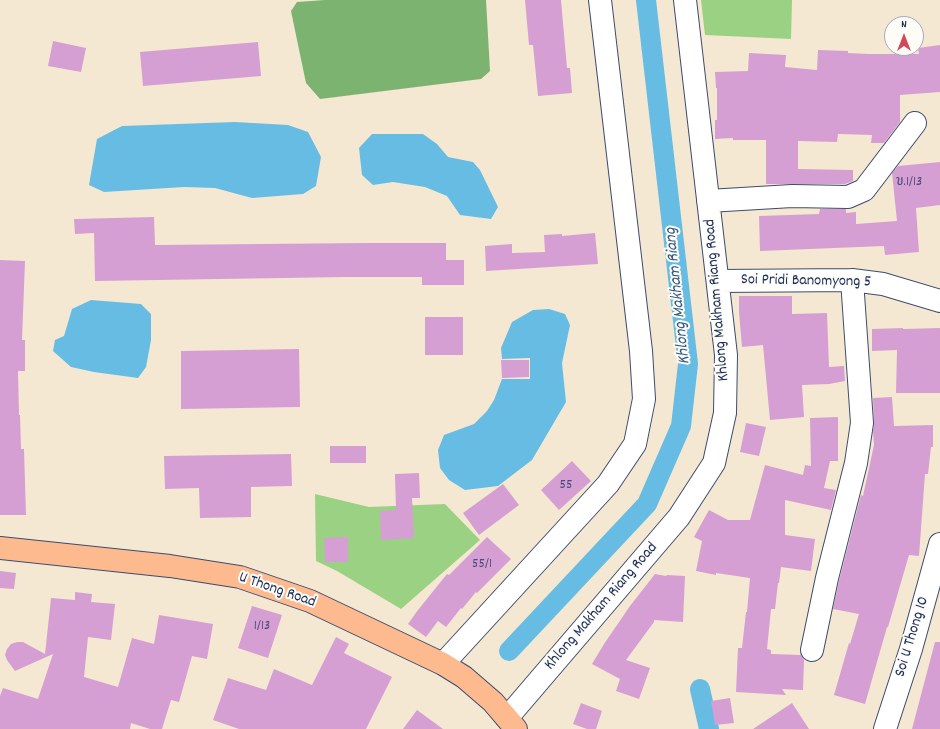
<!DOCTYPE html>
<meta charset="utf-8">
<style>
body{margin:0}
#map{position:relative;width:940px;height:729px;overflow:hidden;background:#f5e8d2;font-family:Dekko,sans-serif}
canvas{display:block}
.north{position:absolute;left:884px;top:16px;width:40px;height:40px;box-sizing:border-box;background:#fdfcf7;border:1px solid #a3aaba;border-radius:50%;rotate:0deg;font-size:11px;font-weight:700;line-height:16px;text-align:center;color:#1b2f5e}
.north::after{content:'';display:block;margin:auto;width:14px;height:18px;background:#d1495b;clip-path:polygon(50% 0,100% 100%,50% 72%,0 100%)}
</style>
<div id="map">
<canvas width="940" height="729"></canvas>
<div class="north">N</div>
</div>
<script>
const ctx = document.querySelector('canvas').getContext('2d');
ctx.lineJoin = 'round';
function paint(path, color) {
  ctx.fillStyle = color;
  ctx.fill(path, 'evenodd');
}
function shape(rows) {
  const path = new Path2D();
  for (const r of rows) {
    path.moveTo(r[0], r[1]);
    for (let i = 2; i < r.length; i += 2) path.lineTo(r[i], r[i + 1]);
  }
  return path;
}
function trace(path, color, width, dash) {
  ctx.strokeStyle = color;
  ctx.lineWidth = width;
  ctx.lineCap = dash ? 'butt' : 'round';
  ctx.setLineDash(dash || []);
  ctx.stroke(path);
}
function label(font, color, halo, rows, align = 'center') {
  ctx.font = font + ' Dekko,"Playpen Sans Thai",sans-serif';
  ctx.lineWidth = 4;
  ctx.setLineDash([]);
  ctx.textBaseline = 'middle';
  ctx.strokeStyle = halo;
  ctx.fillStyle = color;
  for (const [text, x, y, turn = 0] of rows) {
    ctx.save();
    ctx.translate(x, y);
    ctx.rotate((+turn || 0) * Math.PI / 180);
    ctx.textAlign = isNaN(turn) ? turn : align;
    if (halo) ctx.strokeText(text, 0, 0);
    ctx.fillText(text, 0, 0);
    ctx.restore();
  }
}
const green = shape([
 [701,0,792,0,791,39,705,35],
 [315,494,369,507,445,504,480,540,401,609,337,571,316,561]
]);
const forest = shape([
 [325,0,486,0,490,71,481,79,320,99,306,83,291,11,297,2]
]);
const water = shape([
 [235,122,288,125,308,132,321,157,316,186,303,194,252,198,215,188,184,187,104,192,89,185,97,139,122,126],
 [372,134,423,134,437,144,448,157,473,162,480,170,498,207,491,219,460,215,447,196,425,187,393,182,373,185,362,175,359,148],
 [91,300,141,304,151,314,151,340,146,367,138,378,94,372,71,367,53,351,55,340,64,336,72,309],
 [549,309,565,314,570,325,562,363,566,402,532,460,498,486,465,490,449,480,440,468,438,450,444,435,474,424,487,411,494,400,502,379,530,379,530,358,502,359,501,348,512,322,533,310]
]);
const canal = shape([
 [509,651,647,504,681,426,688,364,646,0],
 [700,689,709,729]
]);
const building = shape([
 [525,0,561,0,567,68,570,68,572,93,538,96,533,45,529,45],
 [53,41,86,48,81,72,48,66],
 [258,42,261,76,143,86,140,52],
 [940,45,940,92,900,95,900,122,884,143,871,143,872,135,838,134,837,142,798,141,798,169,853,170,853,181,845,184,766,184,766,140,733,140,733,138,715,139,715,120,717,120,717,88,716,88,715,72,748,71,749,53,786,55,785,67,817,70,818,50,848,51,848,53,868,54,919,54,918,48],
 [940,162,940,205,916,208,919,252,885,255,884,246,760,251,759,216,819,214,820,209,846,209,846,213,856,212,856,224,897,221,892,173,898,166],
 [154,217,155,245,367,243,446,243,446,260,464,260,464,285,422,285,422,277,346,277,95,281,94,233,75,234,74,219],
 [595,233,598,264,486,271,485,246,512,244,512,253,545,252,544,235,562,234,562,236],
 [0,260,25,261,22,340,25,340,25,371,18,371,19,415,20,415,21,449,24,449,26,515,0,515],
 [739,296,792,296,792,314,827,313,829,367,844,366,845,381,829,384,802,385,804,417,770,420,763,345,742,347,739,312],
 [425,317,463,317,463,355,425,355],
 [903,328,903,329,940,328,940,393,896,393,897,350,872,351,872,329],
 [299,349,300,407,181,409,181,351],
 [501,360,529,360,529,377,502,378],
 [892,397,894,426,933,425,933,447,931,447,928,474,925,474,919,556,909,555,888,627,887,627,865,704,834,695,849,643,850,644,859,614,833,609,839,581,861,495,863,496,874,445,873,432,874,422,873,398],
 [838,417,838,461,830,461,824,488,836,490,831,510,785,500,785,535,815,539,811,571,781,567,779,583,778,583,775,609,771,609,767,649,771,650,771,654,801,655,804,660,803,690,782,689,786,695,736,692,738,648,742,648,746,612,747,612,750,578,716,573,716,575,696,571,702,541,694,537,709,510,728,520,750,520,765,465,803,475,805,465,811,466,810,418],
 [746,423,766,427,759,456,740,452],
 [330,446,366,446,366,463,330,463],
 [291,454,292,486,251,487,251,517,200,518,199,488,165,489,164,456],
 [572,461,591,481,559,510,541,490],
 [419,473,420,498,412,498,414,538,381,540,380,511,396,510,395,474],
 [503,484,519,505,479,535,463,513],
 [348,537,348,562,325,562,324,538],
 [487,537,511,559,477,593,476,592,462,609,461,608,446,627,438,621,426,637,408,624,418,610,447,574,449,575],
 [0,571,16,573,14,589,0,588],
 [655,574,666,576,667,575,685,576,683,622,654,620,654,622,626,660,650,668,639,699,616,691,620,679,592,664,604,644,630,606],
 [75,592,92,594,91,602,115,604,111,640,88,637,84,677,118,687,132,638,154,644,159,615,213,624,207,659,192,656,179,702,171,700,162,729,150,729,131,723,130,729,0,729,0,696,3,688,38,699,53,654,15,671,7,660,5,655,7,649,11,644,17,642,23,642,45,654,51,598,75,600],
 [252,606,282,615,268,658,238,648],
 [336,637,349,644,344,653,392,677,366,729,239,729,213,720,228,678,266,690,274,669,312,685],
 [935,642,940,642,940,729,912,729],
 [730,698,734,723,715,725,711,701],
 [581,703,602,711,596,729,587,729,573,724],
 [792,703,809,729,753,729],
 [417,710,443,729,403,729]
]);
const minor = shape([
 [708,201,792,196,848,197,864,190,915,123],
 [718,281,852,280,883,284,940,301],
 [812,650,827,578,856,463,862,423,852,280],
 [443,664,608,484,635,444,644,399,641,351,600,0],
 [507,718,679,517,714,463,725,413,726,355,685,0],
 [885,729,911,649,940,544]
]);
const major = shape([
 [0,548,170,566,240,577,310,601,443,664,464,677,493,702,516,729]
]);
const numberNames = [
 ["ข.1/13",909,183],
 ["55",566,486],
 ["55/1",482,565],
 ["1/13",262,627]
];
const streetNames = [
 ["Soi Pridi Banomyong 5",806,282,1],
 ["Khlong Makham Riang Road",718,300,-95],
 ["U Thong Road",277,591,19],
 ["Khlong Makham Riang Road",602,607,-49],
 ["Soi U Thong 10",913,637,-73]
];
const waterNames = [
 ["Khlong Makham Riang",679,296,-96]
];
paint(green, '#9bd182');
paint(forest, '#7cb370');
paint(water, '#66bce3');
trace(canal, '#66bce3', 20);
paint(building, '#d59fd3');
trace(minor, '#3c4b6f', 24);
trace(major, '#3c4b6f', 24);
trace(minor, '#fff', 22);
trace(major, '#fcba8e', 22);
label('14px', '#4a4b7b', null, numberNames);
label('16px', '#1b2f5e', '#fdfcf7', streetNames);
label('italic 17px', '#325986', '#fdfcf7', waterNames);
</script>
